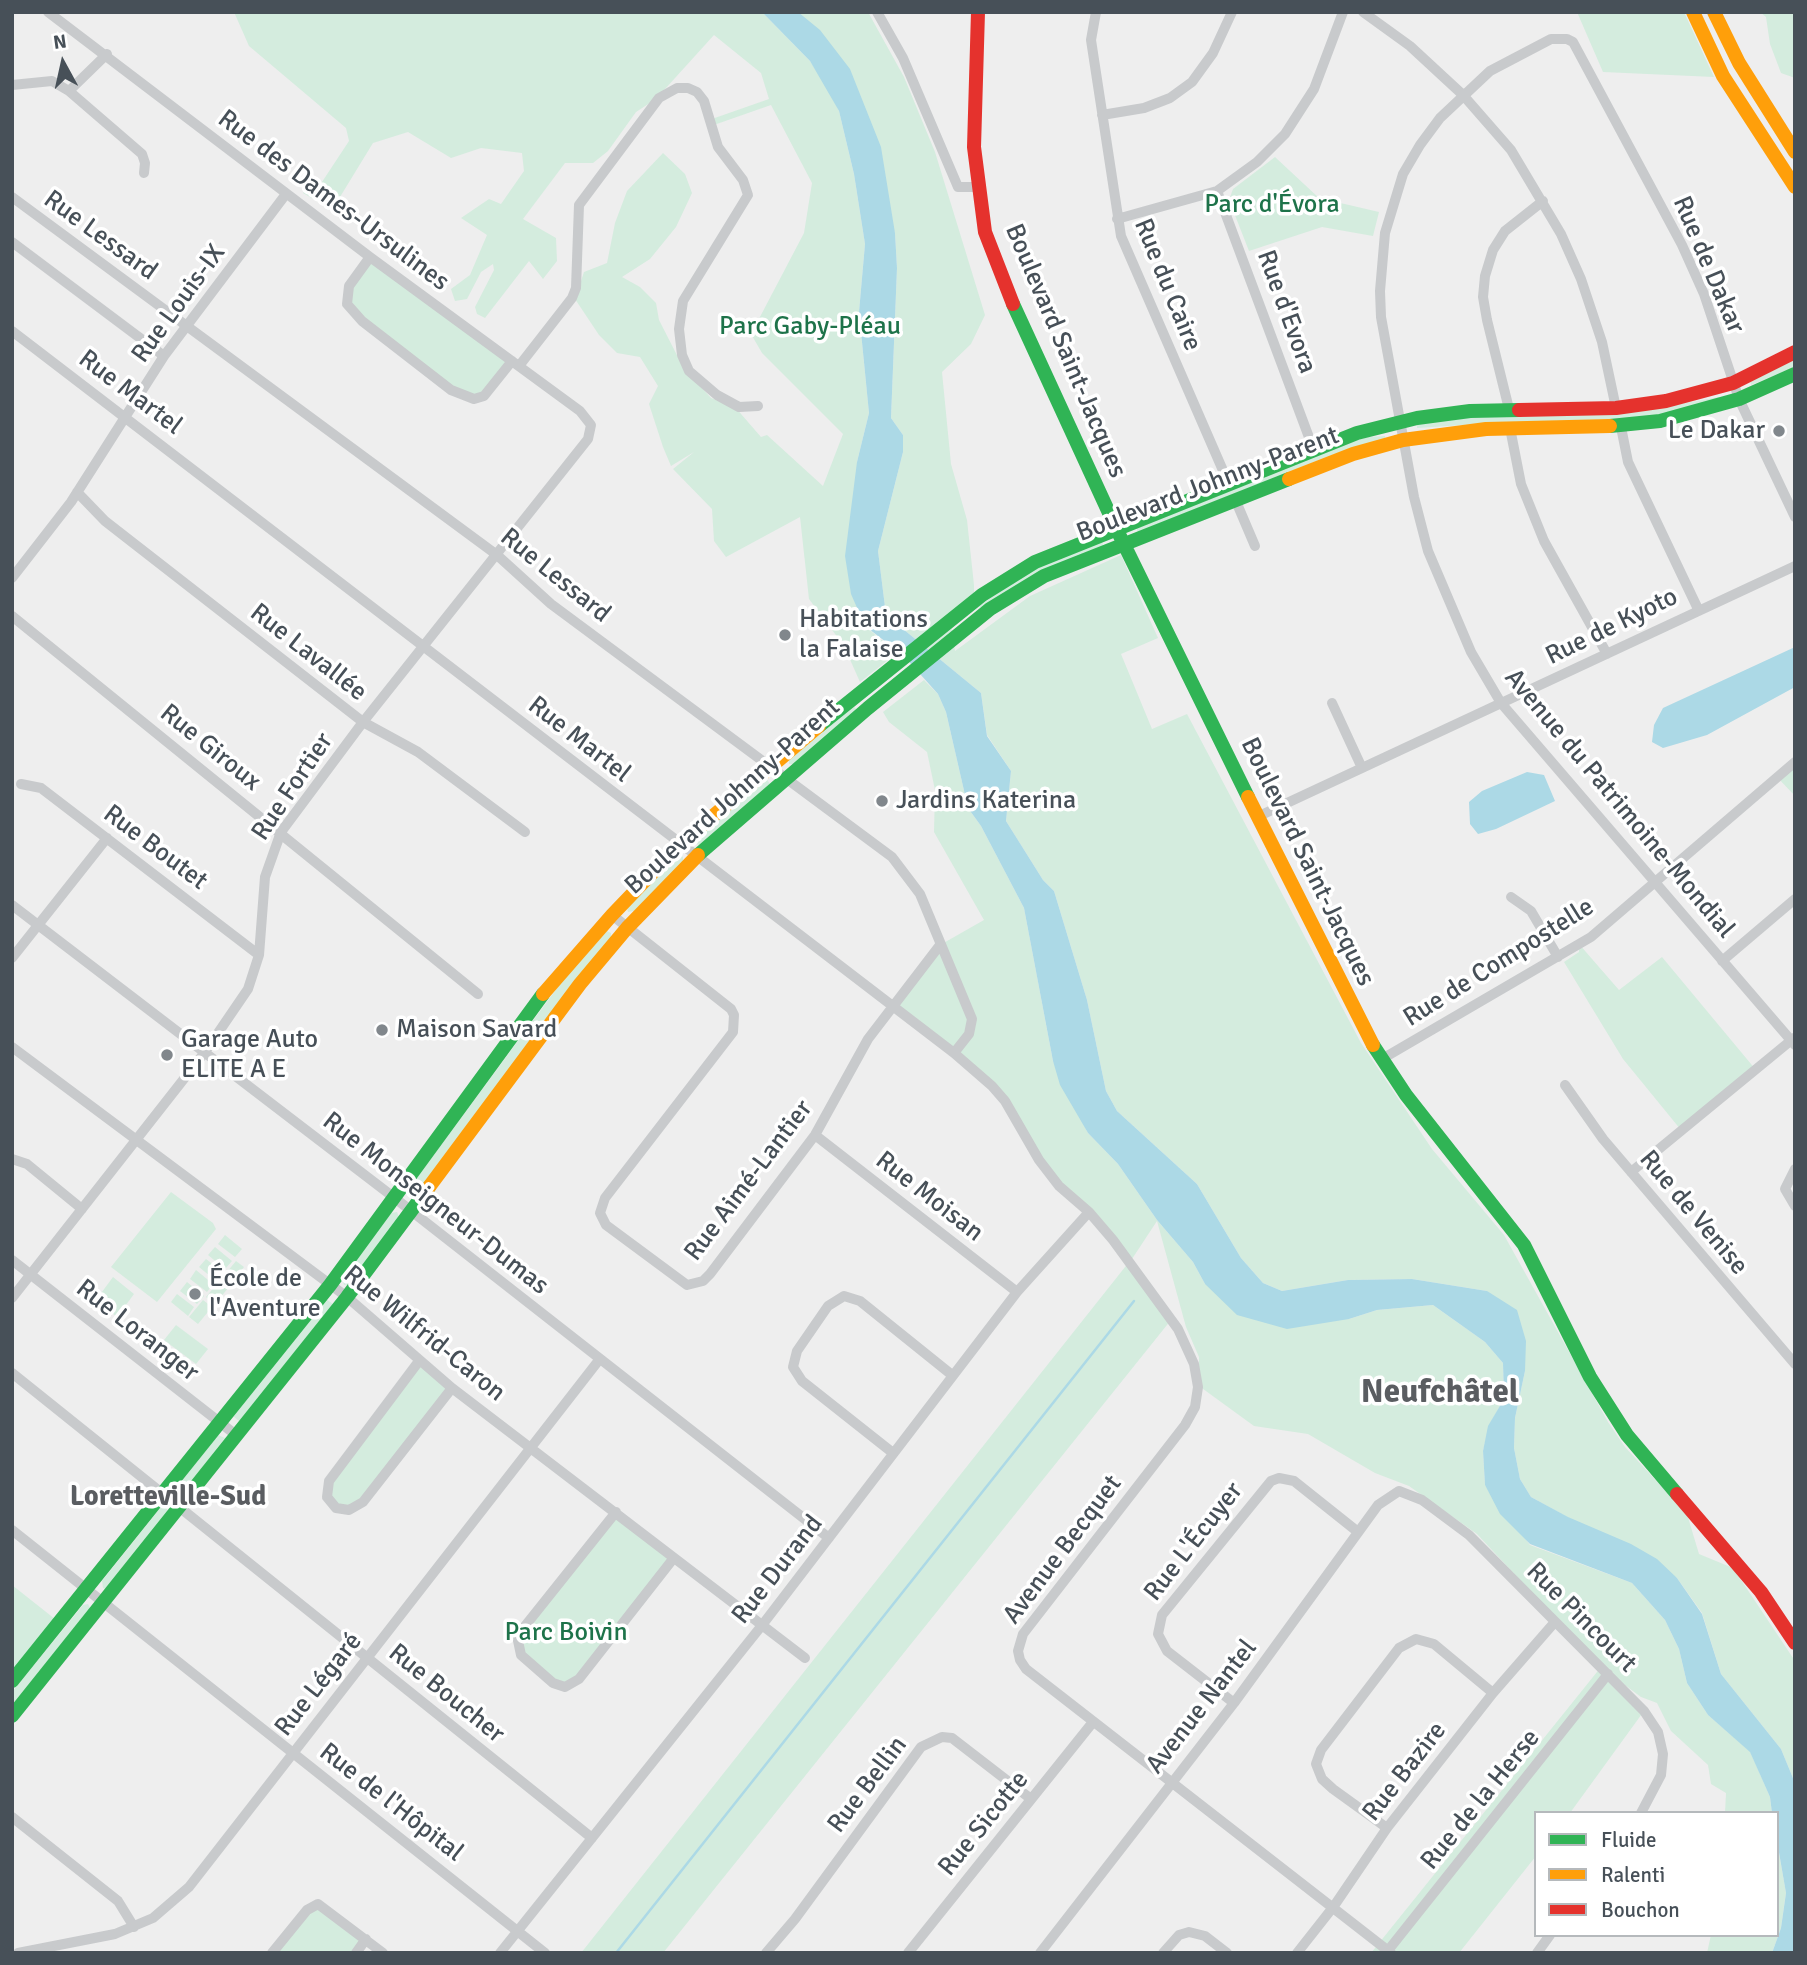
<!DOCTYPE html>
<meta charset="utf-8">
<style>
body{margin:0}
#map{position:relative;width:1807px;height:1965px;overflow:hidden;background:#eee;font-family:Signika,sans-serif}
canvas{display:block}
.frame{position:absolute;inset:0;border:14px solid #475058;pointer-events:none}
.legend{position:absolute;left:1534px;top:1811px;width:245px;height:126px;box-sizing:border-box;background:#fff;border:2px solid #b5b9bc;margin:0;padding:9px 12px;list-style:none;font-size:21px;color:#475058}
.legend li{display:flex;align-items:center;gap:14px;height:35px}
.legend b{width:35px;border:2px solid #b5b9bc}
.north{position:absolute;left:28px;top:28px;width:70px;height:70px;-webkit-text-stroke:5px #fff;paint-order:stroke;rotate:352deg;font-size:19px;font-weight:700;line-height:28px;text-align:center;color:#475058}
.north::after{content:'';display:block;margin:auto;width:24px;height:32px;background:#475058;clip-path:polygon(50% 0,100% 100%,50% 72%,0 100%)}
</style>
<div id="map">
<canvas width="1807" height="1965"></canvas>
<div class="frame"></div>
<ul class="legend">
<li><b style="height:9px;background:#30b455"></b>Fluide</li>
<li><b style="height:9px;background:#ff9f0a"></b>Ralenti</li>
<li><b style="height:9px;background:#e5322d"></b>Bouchon</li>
</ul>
<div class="north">N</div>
</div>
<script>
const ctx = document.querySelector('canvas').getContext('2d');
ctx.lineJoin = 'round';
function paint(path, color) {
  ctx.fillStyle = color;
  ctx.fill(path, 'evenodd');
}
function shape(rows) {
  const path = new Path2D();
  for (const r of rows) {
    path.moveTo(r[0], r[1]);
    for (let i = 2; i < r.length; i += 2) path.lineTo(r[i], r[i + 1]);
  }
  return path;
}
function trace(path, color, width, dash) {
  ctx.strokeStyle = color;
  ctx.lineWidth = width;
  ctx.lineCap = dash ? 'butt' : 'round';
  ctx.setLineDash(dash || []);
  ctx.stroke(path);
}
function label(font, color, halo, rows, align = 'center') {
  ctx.font = font + ' Signika,sans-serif';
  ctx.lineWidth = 7;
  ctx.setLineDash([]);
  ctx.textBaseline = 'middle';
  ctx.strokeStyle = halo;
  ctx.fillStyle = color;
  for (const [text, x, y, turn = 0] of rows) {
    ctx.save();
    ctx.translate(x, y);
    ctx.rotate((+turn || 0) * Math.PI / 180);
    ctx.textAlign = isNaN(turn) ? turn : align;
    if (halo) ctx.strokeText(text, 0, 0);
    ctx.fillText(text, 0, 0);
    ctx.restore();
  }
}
const green = shape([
 [234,12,762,12,810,61,827,86,839,111,854,174,865,244,859,312,869,413,857,462,865,626,897,653,860,682,844,646,809,599,800,517,726,557,714,541,712,509,673,469,694,452,671,466,663,447,649,404,658,386,640,357,617,353,599,335,575,299,584,272,607,263,615,223,627,191,663,153,685,174,692,193,676,227,650,259,622,277,640,287,656,303,659,320,683,367,711,398,735,407,761,437,767,435,823,486,843,434,762,353,751,334,804,233,812,183,771,105,711,126,709,120,769,99,761,73,714,35,656,99,636,112,608,151,593,163,565,163,523,219,556,238,557,261,543,279,529,261,485,318,477,314,475,307,494,270,493,264,481,272,467,299,455,301,451,289,470,275,487,235,461,218,489,199,501,204,524,171,522,153,481,148,451,158,408,132,373,143,332,210,303,193,310,184,320,185,349,141,346,128,249,46],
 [798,12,868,12,904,77,935,152,985,315,971,344,942,372,951,464,967,520,974,585,974,598,950,617,955,651,1030,596,1121,555,1158,638,1121,654,1152,729,1187,714,1361,1043,1432,1149,1504,1235,1608,1422,1625,1447,1687,1514,1699,1554,1733,1568,1795,1661,1795,1783,1781,1749,1721,1674,1702,1613,1677,1578,1531,1497,1520,1479,1514,1448,1515,1418,1525,1371,1487,1291,1412,1279,1348,1280,1282,1291,1263,1283,1241,1258,1197,1184,1117,1111,1106,1091,1087,1000,1054,891,1043,880,1006,821,1011,771,987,735,981,693,886,615,878,551,903,452,903,435,891,418,897,268,895,233],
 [1577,12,1684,12,1714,77,1603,72],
 [1760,12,1795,12,1795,78,1781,73,1770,44,1766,17],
 [1275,157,1319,198,1379,212,1373,236,1322,227,1249,251,1229,200,1233,189],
 [370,257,512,361,486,393,464,395,354,313,349,286],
 [1795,358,1795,367,1751,385,1750,381],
 [1719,397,1720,400,1657,417,1574,423,1512,422,1417,428,1417,424,1479,416,1652,409],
 [1385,436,1385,439,1329,456,1138,532,1136,527,1309,455,1368,437],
 [1102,541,1103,545,1031,576,982,609,979,606,1032,570],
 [924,680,938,694,946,712,968,808,981,826,1024,908,1053,1061,1088,1133,1118,1164,1157,1220,1193,1262,1205,1284,1349,1319,1377,1310,1433,1305,1485,1342,1503,1363,1504,1399,1489,1426,1483,1451,1485,1485,1530,1545,1632,1583,1665,1620,1679,1649,1687,1683,1708,1715,1750,1751,1770,1797,1772,1813,1725,1813,1726,1793,1711,1784,1708,1765,1671,1731,1657,1703,1641,1697,1606,1671,1644,1711,1570,1813,1536,1813,1536,1856,1459,1953,1371,1953,1601,1667,1477,1534,1409,1486,1375,1473,1308,1434,1254,1426,1199,1386,1199,1357,1186,1327,1157,1221,1130,1262,1171,1320,663,1953,581,1953,1129,1262,1059,1186,1005,1101,892,1005,940,945,984,920,934,832,935,790,927,752,889,722,883,712],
 [854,707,858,711,794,764,789,764,789,759],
 [1795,766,1795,796,1777,777],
 [766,778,770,784,700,845,695,844,695,839],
 [680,855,683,857,683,862,634,911,628,912,627,908],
 [607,931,611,933,611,938,414,1196,409,1197,408,1190,563,980],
 [1579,944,1619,990,1662,957,1756,1070,1681,1130,1623,1059,1564,962,1579,952],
 [171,1192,213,1223,216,1229,157,1302,111,1267],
 [397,1212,399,1217,349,1284,344,1285,342,1279,391,1213],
 [225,1235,242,1249,235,1257,218,1244],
 [215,1247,232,1261,225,1269,208,1255],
 [206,1259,223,1272,216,1281,199,1267],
 [236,1261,244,1267,230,1285,222,1278],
 [196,1270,213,1284,207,1292,190,1279],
 [113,1277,134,1294,117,1317,96,1300],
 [220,1280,229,1287,215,1304,206,1297],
 [187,1282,204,1296,197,1304,180,1291],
 [177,1294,194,1307,188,1316,171,1302],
 [326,1299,333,1304,239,1421,233,1416],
 [203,1300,212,1307,198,1324,189,1317],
 [176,1325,208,1349,196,1364,164,1340],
 [419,1361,452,1388,356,1507,331,1503,329,1481],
 [218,1435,225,1438,183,1492,178,1492,177,1487],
 [166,1506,168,1512,106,1589,103,1588,102,1581,161,1507],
 [616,1512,673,1559,579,1679,565,1687,521,1655,517,1636],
 [12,1585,60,1623,12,1681],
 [88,1604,90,1608,12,1705,12,1692,83,1605],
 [1777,1841,1786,1893,1781,1928,1772,1953,1707,1953,1711,1935,1777,1935],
 [312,1906,366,1939,356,1953,272,1953]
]);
const water = shape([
 [762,12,798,12,820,30,850,69,881,147,895,233,897,268,891,418,903,435,903,452,878,551,886,615,981,693,987,736,1011,771,1006,821,1043,880,1054,891,1087,1000,1106,1091,1117,1111,1197,1184,1241,1258,1263,1283,1282,1291,1348,1280,1412,1279,1487,1291,1517,1310,1526,1341,1525,1371,1515,1418,1514,1448,1520,1479,1531,1497,1568,1517,1631,1544,1657,1559,1677,1578,1702,1614,1721,1674,1781,1749,1795,1783,1795,1953,1772,1953,1781,1928,1786,1893,1777,1841,1777,1813,1772,1813,1770,1797,1750,1752,1708,1715,1687,1683,1679,1649,1665,1620,1632,1583,1530,1544,1500,1514,1485,1485,1483,1451,1488,1426,1504,1399,1503,1363,1485,1342,1433,1305,1377,1310,1349,1319,1287,1329,1237,1315,1205,1284,1193,1262,1157,1220,1118,1164,1088,1133,1060,1085,1053,1061,1024,908,981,826,968,808,946,712,938,694,903,655,865,626,851,594,845,556,857,462,869,413,859,312,865,244,854,174,839,111,810,61],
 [1795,647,1795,687,1707,735,1663,748,1652,742,1654,725,1663,708],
 [1527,772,1544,775,1555,801,1496,829,1478,834,1470,824,1469,802,1482,791]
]);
const stream = shape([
 [616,1953,1134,1301]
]);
const street = shape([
 [877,12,903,58,958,187,979,187],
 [1096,12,1091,40,1121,236,1228,482],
 [1363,12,1410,46,1463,95,1511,150,1561,234,1581,279,1602,342,1616,408],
 [107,54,69,91,142,154,145,163,144,173],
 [12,85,52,81,69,91],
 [1102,115,1144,108,1170,98,1192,82,1213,53,1232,12],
 [1217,191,1313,448],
 [12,197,497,555,551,604,892,857,920,894,972,1019,969,1034,954,1053],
 [1117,219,1217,191,1257,162,1285,134,1314,89,1343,12],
 [12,242,164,356],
 [370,257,349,286,347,304,362,321,451,390,474,399,484,396,512,361],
 [12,331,954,1053,992,1086,1005,1101,1039,1160,1059,1186,1089,1212,1113,1240,1178,1329,1194,1364,1198,1387,1195,1407,1185,1425,1023,1634,1018,1651,1020,1660,1026,1669,1391,1953],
 [519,366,572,298,576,288,579,205,659,98,677,88,688,88,697,92,704,101,718,147,743,180,748,195,683,301,679,329,682,355,689,371,717,395,739,407,758,406],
 [1509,409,1487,320,1483,297,1485,276,1493,250,1505,231,1543,201],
 [1621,427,1628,462,1698,609],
 [1510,428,1521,484,1544,541,1607,654],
 [77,492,105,521,363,722,418,752,525,832],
 [1235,499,1255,546],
 [1795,517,1739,399,1704,294,1682,245,1573,42,1567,39,1551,39,1490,71,1440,118,1420,145,1403,174,1385,233,1380,291,1381,317,1414,497,1428,551,1471,652,1501,703,1795,1045],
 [12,578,71,502,164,356,286,194],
 [12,616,478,994],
 [1332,703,1362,768],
 [21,784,41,788,259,955],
 [1257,817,1795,566],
 [1511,897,1531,911,1558,957],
 [12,905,396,1199,829,1538],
 [612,915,731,1009,734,1015,733,1032,605,1198,600,1213,606,1225,687,1285,703,1281,710,1274,815,1135,868,1039,940,945],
 [12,958,107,838],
 [1722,961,1795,899],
 [12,1047,347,1297,452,1388,805,1658],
 [1382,1059,1591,937,1795,762],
 [1565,1085,1603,1139,1795,1364],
 [815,1135,1017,1292],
 [12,1159,27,1164,82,1209],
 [1795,1169,1785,1189,1795,1206],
 [1631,1172,1794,1038],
 [12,1260,236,1435],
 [12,1298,205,1052,248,989,259,955,265,877,281,832,363,722,588,439,591,425,580,411,370,257,48,12],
 [419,1361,329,1481,327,1497,336,1508,349,1510,363,1502,452,1388],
 [12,1373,592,1838],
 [893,1453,802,1381,793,1367,797,1351,828,1306,844,1296,860,1301,952,1375],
 [616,1512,517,1636,521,1655,553,1683,565,1687,579,1679,673,1559],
 [12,1530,545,1953],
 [1234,1703,1167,1651,1158,1634,1162,1615,1271,1481,1279,1478,1294,1481,1358,1532],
 [12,1817,118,1901,134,1927],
 [1387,1828,1333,1789,1322,1779,1316,1764,1321,1750,1399,1648,1416,1639,1434,1644,1493,1693],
 [18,1953,115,1934,153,1918,189,1887,599,1360],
 [272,1953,307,1910,318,1904,383,1953],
 [356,1953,366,1939],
 [500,1953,763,1624,1017,1292,1089,1212],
 [766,1953,795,1919,921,1747,942,1737,952,1738,1031,1799],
 [908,1953,1093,1722],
 [1040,1953,1234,1703,1378,1505,1399,1491,1422,1500,1469,1535,1644,1711,1658,1732,1663,1754,1661,1775,1641,1813],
 [1163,1953,1179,1935,1189,1932,1205,1936,1227,1953],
 [1297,1953,1334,1906,1387,1828,1493,1693,1554,1623],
 [1386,1953,1608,1674],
 [1537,1953,1550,1935]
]);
const fast = shape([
 [1013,304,1116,528,1248,797],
 [1610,426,1660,421,1739,399,1795,374],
 [819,726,982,595,1035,562,1357,433,1417,418,1470,411,1519,410],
 [698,855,868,708,990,609,1044,576,1289,479],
 [1373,1045,1406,1095,1524,1245,1590,1377,1627,1435,1677,1494],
 [12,1681,330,1285,543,994],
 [12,1716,347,1297,429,1187]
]);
const slow = shape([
 [1693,12,1723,76,1795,187],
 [1714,12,1739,63,1795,152],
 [1289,479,1353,454,1403,440,1486,429,1610,426],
 [1248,797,1373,1045],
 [543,994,612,915,680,844,819,726],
 [429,1187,580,984,627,928,698,855]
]);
const jam = shape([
 [978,12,974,147,985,232,1013,304],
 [1519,410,1616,408,1666,401,1733,383,1795,352],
 [1677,1494,1761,1592,1795,1643]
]);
const markers = [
 [1779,431,7,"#81878c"],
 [785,635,7,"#81878c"],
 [882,801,7,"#81878c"],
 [382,1030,7,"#81878c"],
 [167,1055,7,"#81878c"],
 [195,1294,7,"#81878c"]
];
const streetNames = [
 ["Rue des Dames-Ursulines",333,201,37],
 ["Rue Lessard",100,236,36],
 ["Rue de Dakar",1708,265,67],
 ["Rue du Caire",1167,285,68],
 ["Rue Louis-IX",179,304,-54],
 ["Rue d'Evora",1286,312,70],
 ["Boulevard Saint-Jacques",1065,351,67],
 ["Rue Martel",130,393,37],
 ["Boulevard Johnny-Parent",1208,485,-21],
 ["Rue Lessard",555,576,39],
 ["Rue de Kyoto",1612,627,-26],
 ["Rue Lavallée",308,653,38],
 ["Rue Martel",579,740,38],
 ["Rue Giroux",210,748,39],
 ["Rue Fortier",293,787,-56],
 ["Boulevard Johnny-Parent",733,797,-42],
 ["Avenue du Patrimoine-Mondial",1619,804,50],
 ["Rue Boutet",155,848,37],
 ["Boulevard Saint-Jacques",1307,862,64],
 ["Rue de Compostelle",1499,963,-32],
 ["Rue Aimé-Lantier",749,1181,-53],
 ["Rue Moisan",929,1197,38],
 ["Rue Monseigneur-Dumas",435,1204,38],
 ["Rue de Venise",1693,1213,50],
 ["Rue Loranger",137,1331,38],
 ["Rue Wilfrid-Caron",424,1334,39],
 ["Rue L'Écuyer",1194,1542,-52],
 ["Avenue Becquet",1063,1550,-53],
 ["Rue Durand",778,1570,-52],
 ["Rue Pincourt",1581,1618,45],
 ["Rue Légaré",319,1685,-52],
 ["Rue Boucher",446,1694,39],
 ["Avenue Nantel",1202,1707,-52],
 ["Rue Bazire",1405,1772,-52],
 ["Rue Bellin",868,1785,-53],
 ["Rue de la Herse",1481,1800,-51],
 ["Rue de l'Hôpital",391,1803,38],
 ["Rue Sicotte",984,1824,-51]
];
const parkNames = [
 ["Parc d'Évora",1272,205],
 ["Parc Gaby-Pléau",810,327],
 ["Parc Boivin",566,1633]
];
const poiNames = [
 ["Le Dakar",1765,431,"right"],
 ["Habitations",799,620],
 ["la Falaise",799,650],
 ["Jardins Katerina",896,801],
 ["Maison Savard",396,1030],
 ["Garage Auto",181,1040],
 ["ELITE A E",181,1070],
 ["École de",209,1279],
 ["l'Aventure",209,1309]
];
const neighbourhoodNames = [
 ["Loretteville-Sud",168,1498]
];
const districtNames = [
 ["Neufchâtel",1440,1393]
];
paint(green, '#d4ecde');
paint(water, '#acd9e6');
trace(stream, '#acd9e6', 2.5);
trace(street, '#c8cacc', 10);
trace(fast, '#30b455', 14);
trace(slow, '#ff9f0a', 14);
trace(jam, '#e5322d', 14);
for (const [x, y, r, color] of markers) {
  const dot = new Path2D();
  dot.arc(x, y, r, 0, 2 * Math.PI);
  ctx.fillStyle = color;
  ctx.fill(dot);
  trace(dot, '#fff', 2.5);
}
label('26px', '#475058', '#fff', streetNames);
label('26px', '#1e734a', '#fff', parkNames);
label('26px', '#475058', '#fff', poiNames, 'left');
label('bold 28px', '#5a5d61', '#fff', neighbourhoodNames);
label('bold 33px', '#5a5d61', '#fff', districtNames);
</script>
